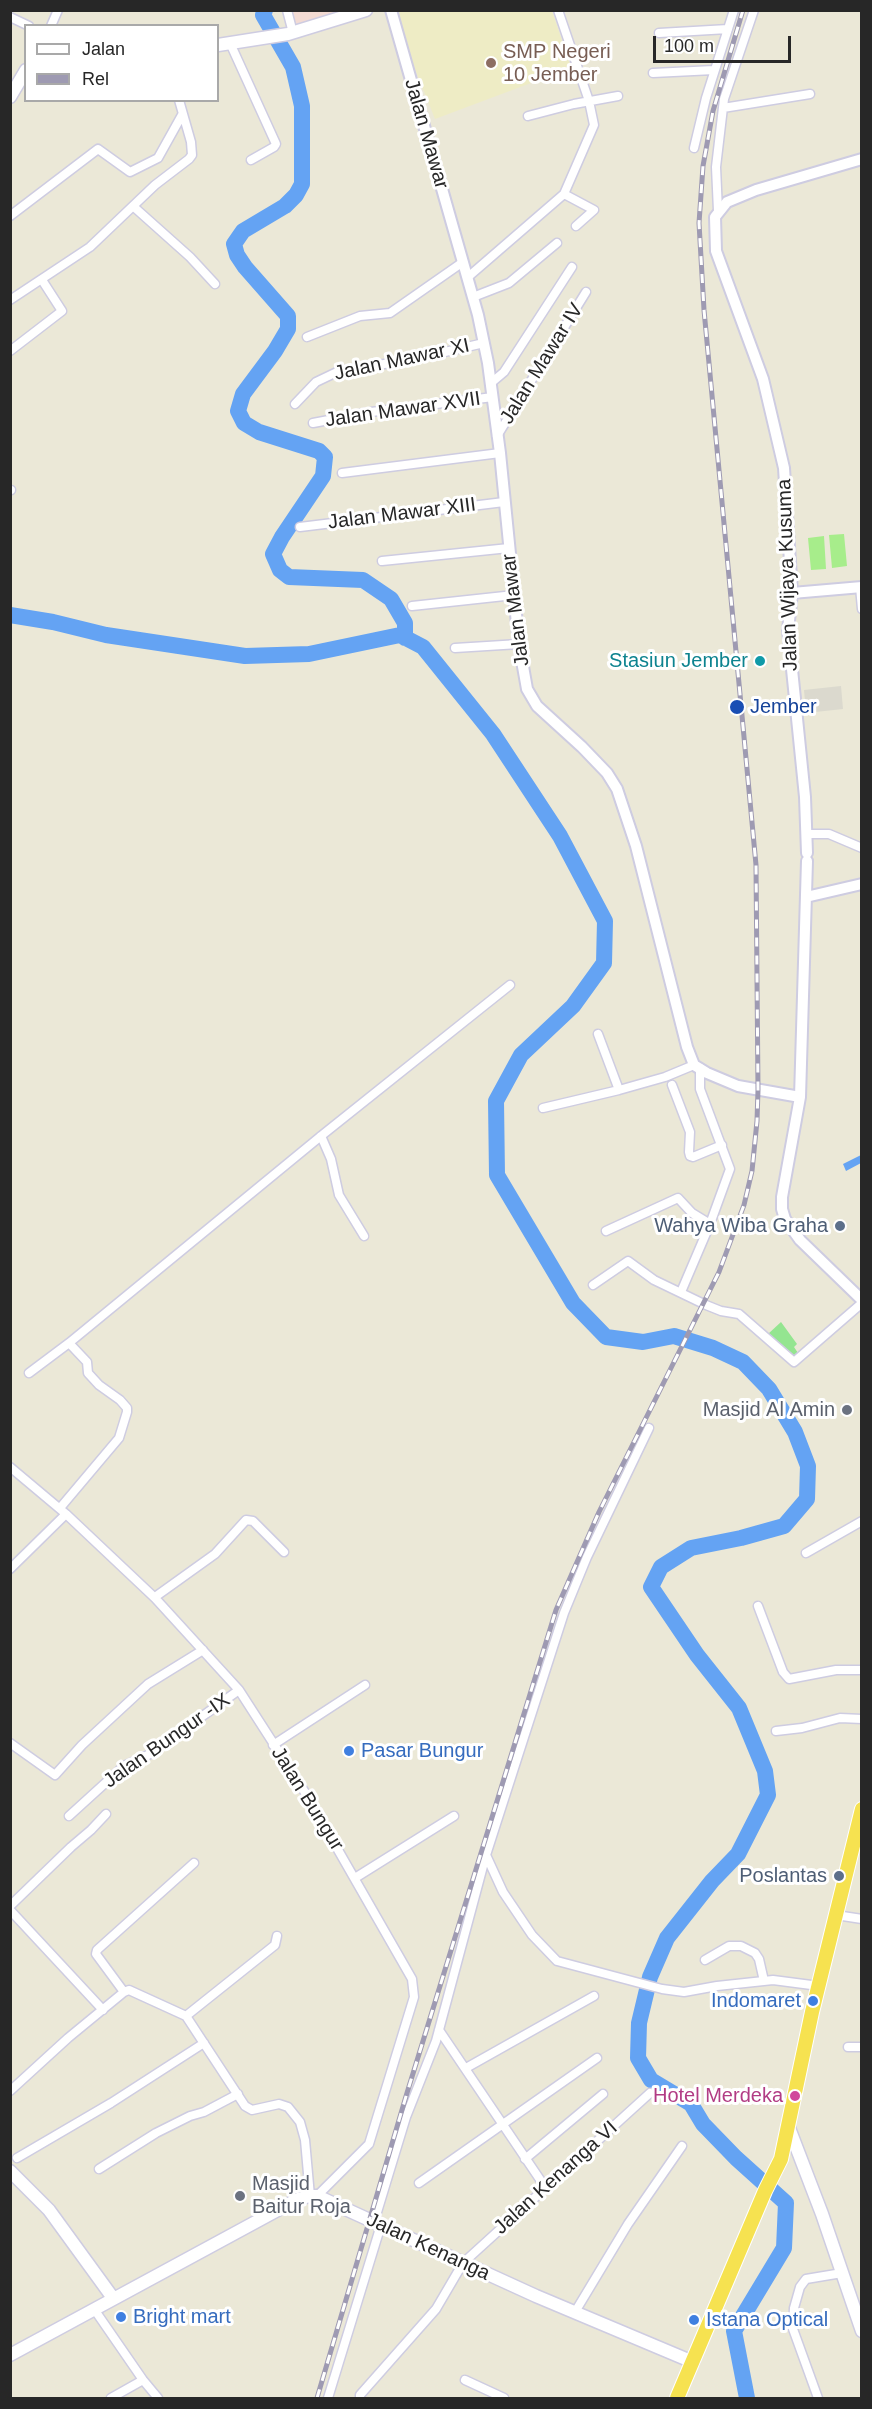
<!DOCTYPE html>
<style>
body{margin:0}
#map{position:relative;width:872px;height:2409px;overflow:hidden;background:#ebe8d7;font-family:Arial,sans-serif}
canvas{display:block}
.frame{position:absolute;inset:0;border:12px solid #272727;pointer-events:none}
.legend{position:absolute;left:24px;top:24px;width:195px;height:78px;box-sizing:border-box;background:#fff;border:2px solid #a9a9a9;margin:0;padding:8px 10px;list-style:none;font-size:18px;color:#272727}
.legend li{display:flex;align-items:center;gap:12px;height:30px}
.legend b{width:30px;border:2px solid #a9a9a9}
.scale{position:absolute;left:653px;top:36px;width:138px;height:27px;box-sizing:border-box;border:3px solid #272727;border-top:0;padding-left:8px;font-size:18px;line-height:21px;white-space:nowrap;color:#272727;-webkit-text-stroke:4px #fff;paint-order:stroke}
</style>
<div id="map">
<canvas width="872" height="2409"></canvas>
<div class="frame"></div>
<ul class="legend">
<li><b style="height:8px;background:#fff"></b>Jalan</li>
<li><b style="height:8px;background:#9e9ab2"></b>Rel</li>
</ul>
<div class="scale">100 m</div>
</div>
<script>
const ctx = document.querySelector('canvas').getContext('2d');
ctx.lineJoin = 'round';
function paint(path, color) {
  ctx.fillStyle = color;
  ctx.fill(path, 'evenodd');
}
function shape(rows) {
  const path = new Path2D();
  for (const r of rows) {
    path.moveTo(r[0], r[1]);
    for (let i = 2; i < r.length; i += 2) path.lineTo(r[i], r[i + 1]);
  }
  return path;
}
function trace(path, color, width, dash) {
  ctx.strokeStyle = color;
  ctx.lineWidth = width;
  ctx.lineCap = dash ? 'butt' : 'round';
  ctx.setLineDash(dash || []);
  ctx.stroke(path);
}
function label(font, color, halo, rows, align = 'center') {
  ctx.font = font + ' Arial,sans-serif';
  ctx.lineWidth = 6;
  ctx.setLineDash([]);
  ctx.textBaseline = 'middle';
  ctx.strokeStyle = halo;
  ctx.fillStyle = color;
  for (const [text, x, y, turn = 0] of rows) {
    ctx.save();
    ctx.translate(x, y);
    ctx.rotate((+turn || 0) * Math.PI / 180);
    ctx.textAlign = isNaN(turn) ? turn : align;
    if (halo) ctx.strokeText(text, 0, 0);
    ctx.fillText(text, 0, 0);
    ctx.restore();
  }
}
const education = shape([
 [398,11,552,11,571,68,435,119,411,59]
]);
const medical = shape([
 [290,11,346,11,296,24]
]);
const green = shape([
 [781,1322,797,1344,794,1347,798,1353,791,1358,768,1334]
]);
const pitch = shape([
 [844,534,847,566,832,568,829,535],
 [824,536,826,569,811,570,808,538]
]);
const plaza = shape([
 [841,686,843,709,806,713,804,690]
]);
const water = shape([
 [861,1155,861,1163,846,1171,843,1164]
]);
const river = shape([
 [265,10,263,15,293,67,302,106,302,184,296,195,285,206,243,231,234,244,237,255,245,267,288,316,288,329,275,351,243,394,238,411,244,423,259,432,319,451,325,457,323,476,282,537,273,554,280,570,289,577,363,580,391,599,405,623,405,638],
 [10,615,53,622,106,635,245,656,309,654,400,635,423,647,493,734,560,836,605,921,604,963,573,1006,521,1055,496,1101,497,1175,573,1303,606,1337,643,1342,674,1336,713,1348,743,1362,769,1389,795,1432,808,1466,807,1499,784,1526,741,1538,691,1548,661,1567,651,1587,697,1655,739,1708,765,1771,768,1795,738,1854,712,1881,667,1938,650,1977,639,2023,638,2058,651,2080,691,2104,703,2124,736,2158,786,2203,784,2248,734,2331,747,2398]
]);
const minor = shape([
 [287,10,293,33],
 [10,17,29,26],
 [51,26,58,10],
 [659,33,728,29],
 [230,43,276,144,274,147,251,160],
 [653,73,714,70],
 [723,108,810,94],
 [528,116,574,104,618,96],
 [694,148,706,98,734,10],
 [564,194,594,210,576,226],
 [134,207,190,257,215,284],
 [718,211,716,167,724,99,754,10],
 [10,216,98,149,130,172,158,158,182,115],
 [468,277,564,194,594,125,589,101,558,10],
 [473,297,509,283,557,243],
 [10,300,90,247,155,185,189,159,192,155,191,142,179,100],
 [307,337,360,316,390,313,463,262],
 [10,351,62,311,42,280],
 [491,383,504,372,572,267],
 [295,404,316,382,339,371,410,360,484,343],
 [313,423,371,412,493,397],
 [497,436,586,292],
 [342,473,500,453],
 [10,490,11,490],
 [300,527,504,502],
 [382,561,509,548],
 [860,587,862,609],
 [412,606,514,595],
 [455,648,519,644],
 [807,834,829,834,862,848],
 [598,1034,619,1090],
 [672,1085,690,1132,689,1152,690,1156,693,1157,722,1145],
 [543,1108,619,1090,665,1077,694,1065],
 [321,1136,331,1159,339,1195,364,1236],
 [606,1231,678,1198,692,1213,710,1224],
 [593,1285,628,1261,654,1280,706,1305,721,1311,739,1314,794,1362,862,1303],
 [681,1292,710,1224,730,1169,700,1089,700,1068],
 [29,1373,69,1343,321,1136,510,985],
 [10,1467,66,1514,155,1598,239,1690,306,1794,412,1979,414,1997,369,2144,317,2196],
 [60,1508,119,1438,127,1412,127,1408,120,1400,99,1385,88,1373,87,1362,69,1343],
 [806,1553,862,1521],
 [10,1569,66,1514],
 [155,1597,215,1554,246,1520,253,1521,284,1552],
 [758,1606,783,1672,789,1679,836,1670,862,1670],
 [776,1731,802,1728,840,1718,862,1719],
 [10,1743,55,1775,82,1745,148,1684,203,1650],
 [273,1745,365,1685],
 [69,1816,124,1766,148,1755,239,1690],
 [486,1855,503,1892,532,1935,557,1961,662,1989,684,1992,717,1986,773,1980,819,1986],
 [355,1878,454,1816],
 [10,1906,71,1847,91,1830,106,1814],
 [10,1910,103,2010],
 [836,1915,862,1919],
 [705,1960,729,1946,741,1946,755,1953,759,1959,764,1981],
 [124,1992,96,1954,97,1950,194,1863],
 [186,2016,275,1945,277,1936],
 [439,2030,545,2187],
 [848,2047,862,2047],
 [466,2068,594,1996],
 [10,2091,68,2038,124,1992,129,1990,186,2016,245,2106,252,2110,279,2104,288,2107,300,2122,305,2140,310,2196],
 [17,2158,111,2103,204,2043],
 [525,2159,603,2094],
 [99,2169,156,2133,190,2116,204,2112,238,2094],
 [419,2183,597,2058],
 [374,2222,406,2117,436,2041,486,1855,564,1613,587,1557,649,1428],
 [94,2309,143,2380,158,2398],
 [575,2312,628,2224,682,2146],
 [465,2380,504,2398],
 [111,2398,143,2380],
 [328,2398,381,2225],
 [360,2398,360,2395,436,2309,463,2263,650,2093],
 [818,2398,793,2329,794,2308,800,2287,806,2279,842,2273]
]);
const tertiary = shape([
 [391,10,478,315,488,363,500,453,519,644,527,689,537,706,582,747,607,773,617,789,636,846,687,1047,694,1065,707,1073,738,1086,800,1097],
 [792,593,862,587],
 [807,853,805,797,788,630,792,593,784,468,763,379,716,251,715,217,727,202,756,190,862,159],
 [807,861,800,1097,782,1197,782,1209,785,1219,800,1240,862,1300],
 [806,897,862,884]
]);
const secondary = shape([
 [218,45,288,34,366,10],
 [10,97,26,70],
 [789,2128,822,2214,862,2331],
 [10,2171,49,2210,113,2298],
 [10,2355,298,2199,310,2196,317,2196,536,2296,693,2362]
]);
const trunk = shape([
 [677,2398,765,2191,781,2159,812,2012,862,1809]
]);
const rail = shape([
 [317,2398,407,2093,556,1610,599,1512,719,1272,744,1205,752,1171,757,1121,758,1090,756,865,704,310,699,223,703,166,713,111,743,10]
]);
const markers = [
 [491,63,6,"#8d6e63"],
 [760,661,6,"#0f9aa8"],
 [737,707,8,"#1a4fb4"],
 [840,1226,6,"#5c6f8a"],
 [847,1410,6,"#6b7280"],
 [349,1751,6,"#3f7fe0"],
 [839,1876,6,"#5c6f8a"],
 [813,2001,6,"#3f7fe0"],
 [795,2096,6,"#d1479c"],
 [240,2196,6,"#6b7280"],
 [121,2317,6,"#3f7fe0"],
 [694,2320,6,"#3f7fe0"]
];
const educationNames = [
 ["SMP Negeri",503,52],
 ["10 Jember",503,75]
];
const streetNames = [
 ["Jalan Mawar",426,134,74],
 ["Jalan Mawar XI",402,360,-12],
 ["Jalan Mawar IV",542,364,-58],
 ["Jalan Mawar XVII",403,410,-8],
 ["Jalan Mawar XIII",402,514,-7],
 ["Jalan Wijaya Kusuma",788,575,-92],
 ["Jalan Mawar",516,610,-97],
 ["Jalan Bungur -IX",167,1741,-35],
 ["Jalan Bungur",307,1799,58],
 ["Jalan Kenanga VI",556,2178,-42],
 ["Jalan Kenanga",428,2247,25]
];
const cultureNames = [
 ["Stasiun Jember",748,661]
];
const transitNames = [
 ["Jember",750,707]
];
const serviceNames = [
 ["Wahya Wiba Graha",828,1226],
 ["Poslantas",827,1876]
];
const worshipNames = [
 ["Masjid Al Amin",835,1410],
 ["Masjid",252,2184,"left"],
 ["Baitur Roja",252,2207,"left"]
];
const shopNames = [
 ["Pasar Bungur",361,1751],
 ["Indomaret",801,2001,"right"],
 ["Bright mart",133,2317],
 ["Istana Optical",706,2320]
];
const hotelNames = [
 ["Hotel Merdeka",783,2096]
];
paint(education, '#eeecc5');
paint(medical, '#f3dbd3');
paint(green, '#94e590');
paint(pitch, '#a7ed8b');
paint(plaza, '#dbd9ce');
paint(water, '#64a3f3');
trace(river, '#64a3f3', 16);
trace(minor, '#cecce1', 11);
trace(tertiary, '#cecce1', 14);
trace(secondary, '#cecce1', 15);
trace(trunk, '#fff', 16);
trace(minor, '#fff', 8);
trace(tertiary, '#fff', 10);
trace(secondary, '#fff', 12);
trace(trunk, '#f6e250', 14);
trace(rail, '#9e9ab2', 5);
trace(rail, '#fff', 3, [9]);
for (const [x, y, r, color] of markers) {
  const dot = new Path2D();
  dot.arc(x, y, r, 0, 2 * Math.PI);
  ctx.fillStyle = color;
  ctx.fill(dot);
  trace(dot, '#fff', 2);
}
label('20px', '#785e54', '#fff', educationNames, 'left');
label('20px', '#272727', '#fff', streetNames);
label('20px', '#0d838f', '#fff', cultureNames, 'right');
label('20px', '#164399', '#fff', transitNames, 'left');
label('20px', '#4e5e75', '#fff', serviceNames, 'right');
label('20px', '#5b616d', '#fff', worshipNames, 'right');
label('20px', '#366cbe', '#fff', shopNames, 'left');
label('20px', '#b23c85', '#fff', hotelNames, 'right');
</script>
